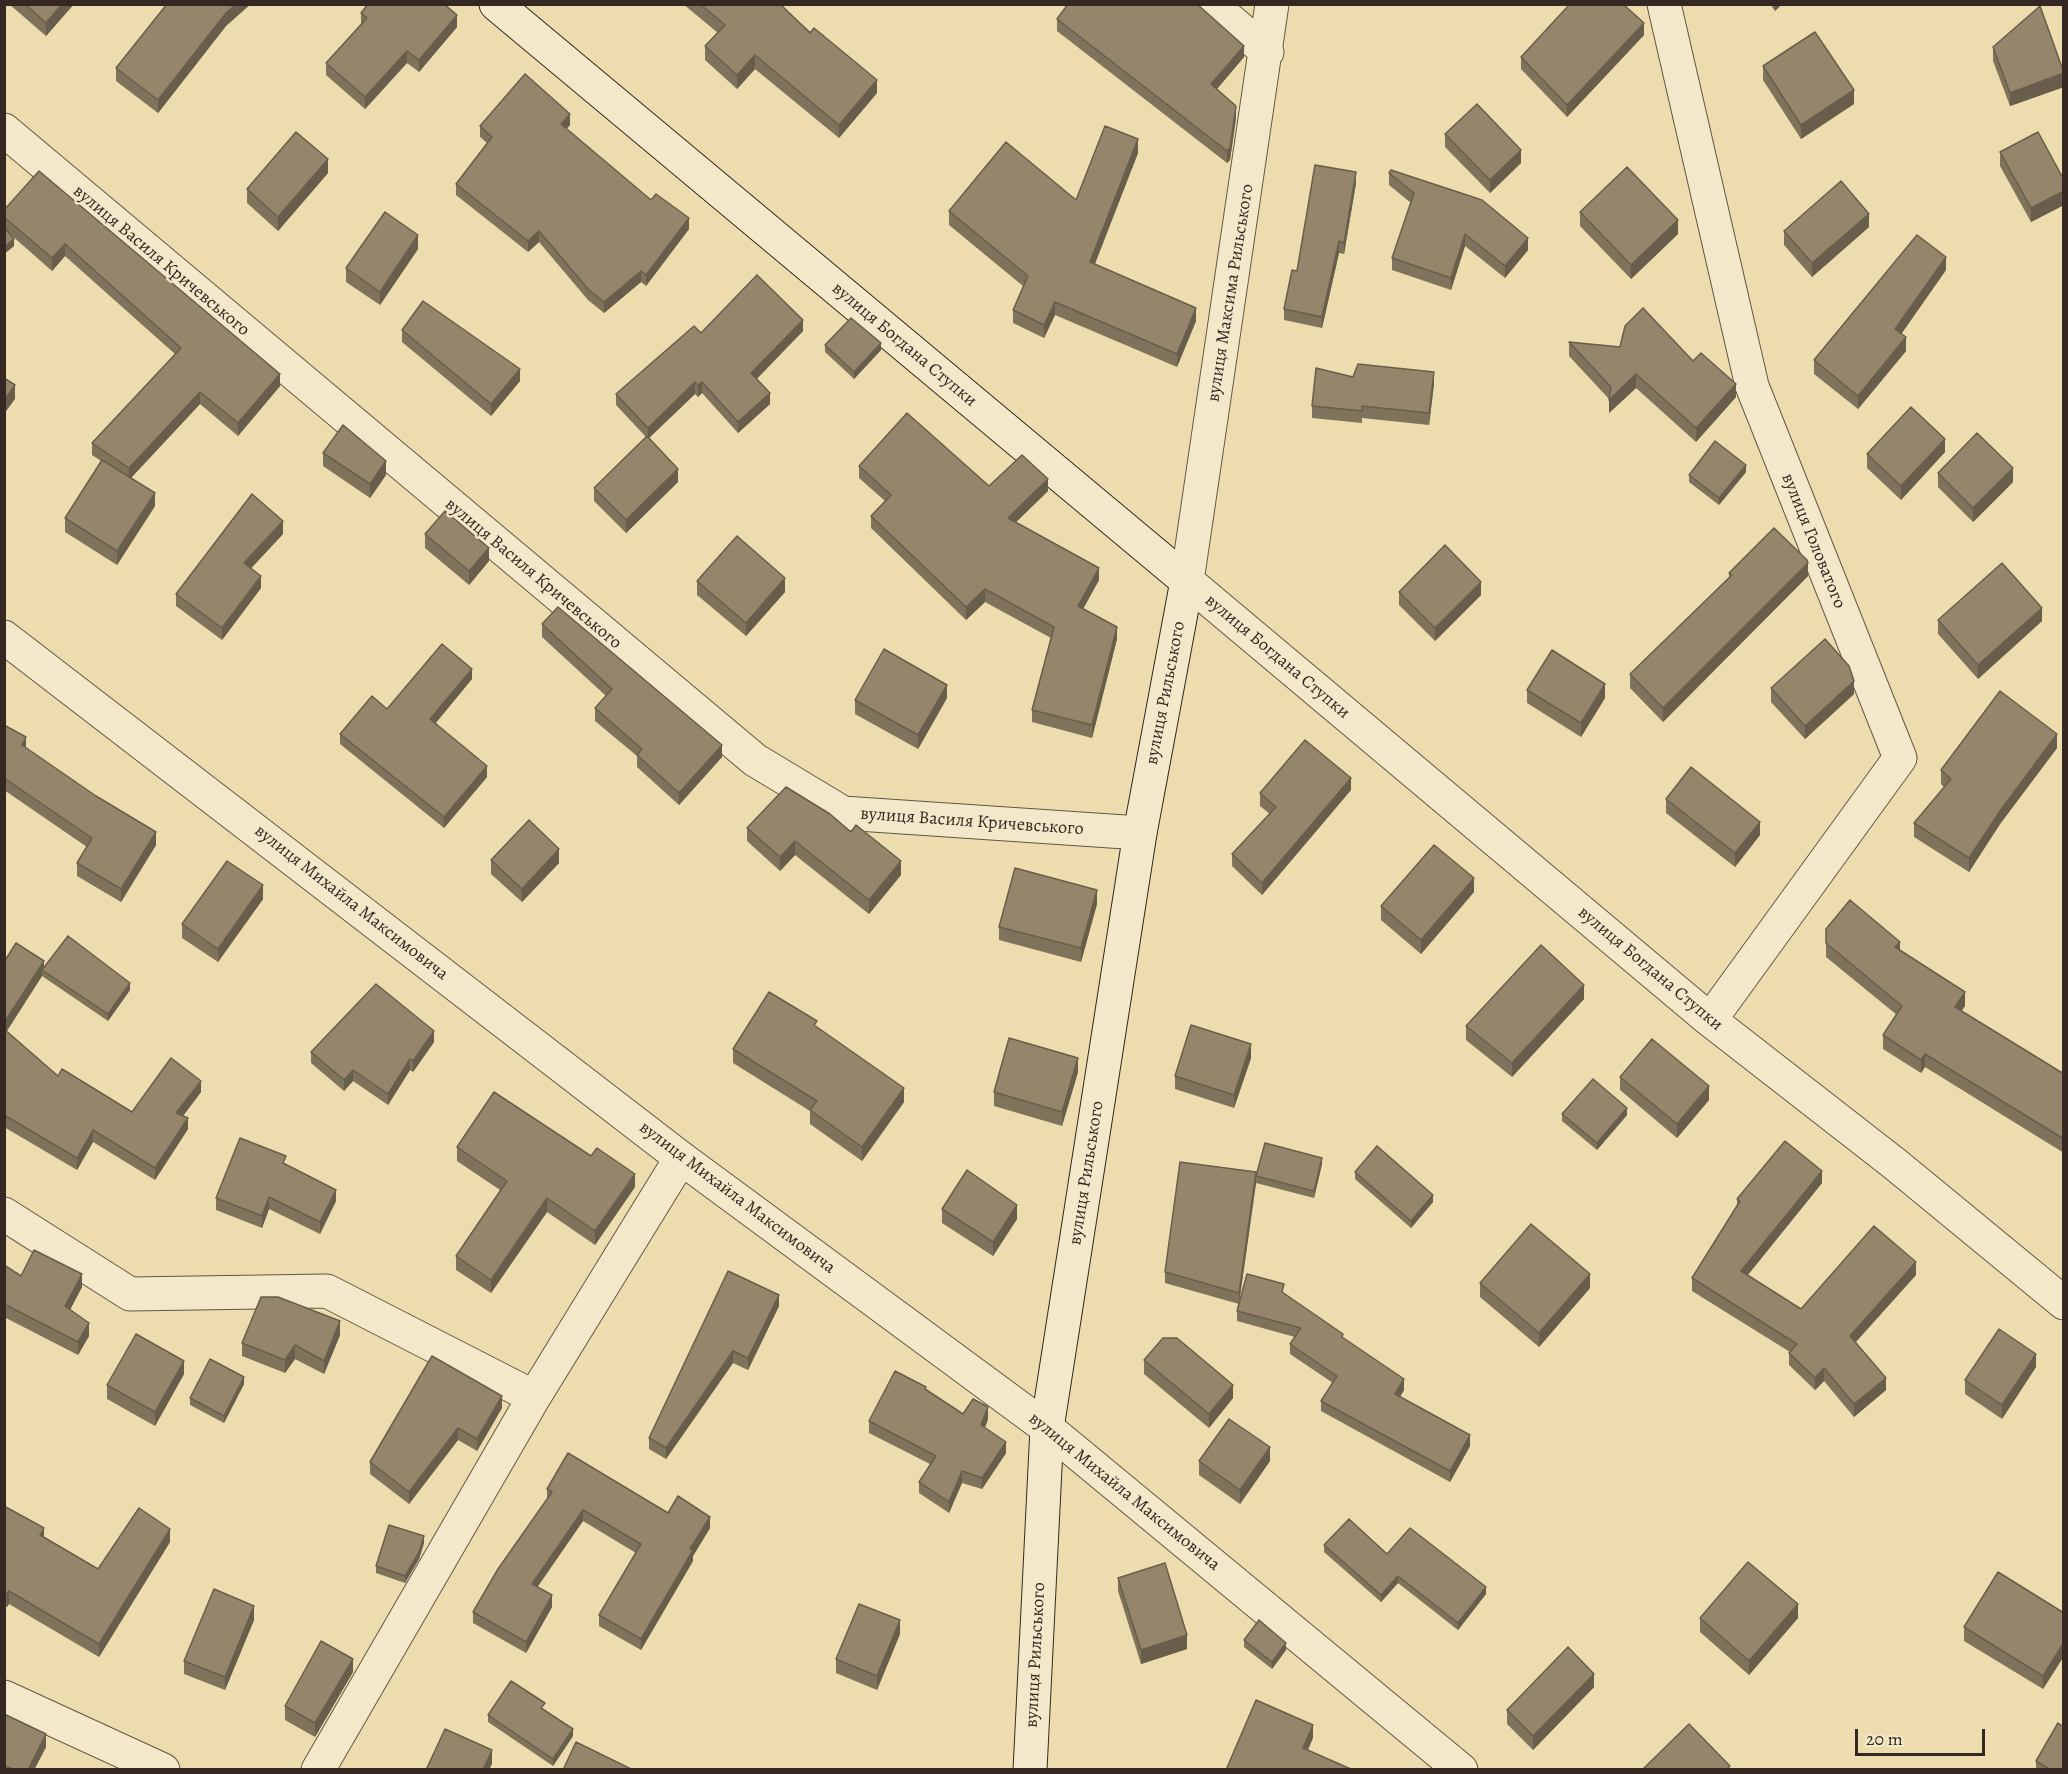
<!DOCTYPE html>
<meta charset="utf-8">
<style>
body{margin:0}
#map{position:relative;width:2068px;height:1774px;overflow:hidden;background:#edddae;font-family:Alegreya,serif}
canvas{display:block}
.frame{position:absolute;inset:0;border:6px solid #352822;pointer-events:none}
.scale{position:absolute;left:1855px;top:1729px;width:130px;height:27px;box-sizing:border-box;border:3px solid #352822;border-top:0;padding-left:8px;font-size:18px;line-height:21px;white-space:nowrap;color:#352822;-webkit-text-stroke:4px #f3e9ca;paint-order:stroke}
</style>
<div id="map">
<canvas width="2068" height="1774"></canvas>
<div class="frame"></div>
<div class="scale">20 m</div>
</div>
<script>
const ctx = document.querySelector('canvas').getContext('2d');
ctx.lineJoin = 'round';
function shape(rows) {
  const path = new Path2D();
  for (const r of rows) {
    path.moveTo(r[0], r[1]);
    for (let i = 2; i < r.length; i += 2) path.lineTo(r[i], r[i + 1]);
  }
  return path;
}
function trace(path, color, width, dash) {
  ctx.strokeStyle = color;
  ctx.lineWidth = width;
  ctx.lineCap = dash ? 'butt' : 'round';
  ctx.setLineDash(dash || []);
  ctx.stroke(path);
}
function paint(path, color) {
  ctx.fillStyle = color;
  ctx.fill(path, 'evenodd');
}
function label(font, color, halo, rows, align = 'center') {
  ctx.font = font + ' Alegreya,serif';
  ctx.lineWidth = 4.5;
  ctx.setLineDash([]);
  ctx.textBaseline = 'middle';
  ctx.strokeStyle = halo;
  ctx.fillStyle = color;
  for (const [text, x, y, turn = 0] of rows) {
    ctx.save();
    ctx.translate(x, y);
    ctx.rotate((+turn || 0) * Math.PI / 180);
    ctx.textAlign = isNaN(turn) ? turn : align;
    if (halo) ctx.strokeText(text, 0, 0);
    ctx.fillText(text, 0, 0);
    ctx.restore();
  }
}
const street = shape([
 [1211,4,1267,52],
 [1272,4,1187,581,1710,1020,1895,1164,2064,1303],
 [1664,4,1752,386,1900,758,1710,1020],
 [4,130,755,760,843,813,1140,833],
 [4,637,681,1158,1047,1428,1461,1770],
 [4,1214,130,1294,327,1291,534,1397],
 [4,1697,163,1770],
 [318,1770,534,1397,681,1158]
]);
const secondary = shape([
 [496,4,1187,581,1140,833,1047,1428,1030,1770]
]);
const wall = shape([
 [9,4,74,4,46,36],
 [683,4,780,4,877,93,839,138,755,69,737,89,705,60,705,46,718,33],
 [1770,4,1782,4,1775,11],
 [361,13,457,27,419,72,407,63,365,109,326,75,326,63,361,24],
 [1057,19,1244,57,1217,89,1236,118,1230,160,1227,163,1057,31],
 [226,26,158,113,116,81,116,68],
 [1644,35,1567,117,1521,69,1521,57],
 [1993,47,2064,72,2064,87,2010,106,1993,61],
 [1763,66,1854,104,1801,139,1763,80],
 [570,125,566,129,651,200,689,229,646,286,641,282,604,313,588,300,539,242,528,252,456,195,456,184,487,143,480,137,480,126],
 [1445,134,1521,163,1490,193,1445,147],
 [2000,152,2064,180,2064,205,2031,222,2000,166],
 [1138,153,1095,264,1196,321,1177,367,1055,315,1044,338,1013,323,1013,310,1023,286,949,225,949,211,1076,200],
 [39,171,280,386,238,436,200,404,131,478,155,506,117,565,65,532,65,518,101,461,92,455,92,443,175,354,65,256,52,271,10,234,14,246,4,254,4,210],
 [328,173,278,231,247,203,247,189],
 [1389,173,1528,250,1505,278,1465,246,1451,290,1392,270,1392,258,1411,203,1389,185],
 [1356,183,1344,254,1339,253,1322,328,1284,320,1284,309,1297,271],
 [1580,212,1678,234,1631,279,1580,226],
 [1869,227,1812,277,1784,245,1784,231],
 [418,249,380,305,346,282,346,268],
 [1946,270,1901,334,1906,351,1858,409,1814,374,1814,360],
 [402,330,520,381,491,416,402,342],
 [803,331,757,379,770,404,738,433,702,393,698,397,695,394,649,438,678,482,626,533,594,501,594,488,646,437,616,405,616,394,701,333],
 [1569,342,1693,361,1736,397,1696,442,1636,388,1609,413,1609,399,1569,356],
 [825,345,881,350,854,379,825,352],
 [1353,377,1434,384,1429,425,1362,418,1362,423,1312,418,1312,406],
 [1945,452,1901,500,1867,468,1867,454],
 [323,453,386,475,370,498,323,466],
 [859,466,989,486,1048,491,1016,522,1099,580,1083,609,1117,639,1092,738,1032,722,1032,710,1051,638,985,602,966,620,871,528,871,516,885,501,859,478],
 [1746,472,1719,505,1689,482,1689,475],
 [1938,473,2013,482,1973,522,1938,487],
 [283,534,251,568,261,588,222,640,176,606,176,594],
 [425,534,489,561,469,585,425,548],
 [1729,573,1808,576,1663,722,1630,688,1630,674,1729,577],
 [697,581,785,592,746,636,697,595],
 [1399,592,1481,595,1435,641,1399,605],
 [1938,620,2042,621,1978,679,1938,634],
 [542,624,722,757,679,805,637,767,637,756,595,721,595,708,606,696,542,637],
 [472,679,436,723,487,777,444,828,340,744,340,734,387,709],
 [1771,688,1854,694,1805,739,1771,702],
 [1527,690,1605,698,1581,737,1527,703],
 [947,698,918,749,855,714,855,700],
 [4,725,26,748,156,845,121,902,77,876,77,863,87,847,4,790],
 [2057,748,2000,824,1969,872,1914,837,1914,823,1944,787,1941,784,1941,770],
 [1351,790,1262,895,1232,866,1232,854,1270,814,1260,806,1260,793],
 [1666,799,1760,835,1735,867,1666,813],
 [747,828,851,832,901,875,869,914,795,855,780,871,747,841],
 [491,860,559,863,522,902,491,874],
 [1474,892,1421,954,1381,920,1381,906],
 [263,899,218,962,182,938,182,924],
 [1097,904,1081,962,999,940,999,927],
 [1826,929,1900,950,1965,1006,1961,1011,2064,1074,2064,1153,1925,1067,1921,1073,1883,1049,1883,1035,1897,1015,1826,957],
 [4,962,44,967,130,990,108,1021,42,976,7,1031,58,1076,132,1112,201,1092,183,1116,188,1129,155,1180,93,1142,77,1170,4,1127],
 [1584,999,1512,1077,1466,1040,1466,1026],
 [817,1027,904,1102,862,1161,810,1124,810,1111,733,1063,733,1049],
 [434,1042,413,1072,410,1070,388,1105,353,1081,344,1091,311,1063,311,1052],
 [1251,1058,1234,1108,1175,1089,1175,1076],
 [1078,1072,1062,1126,994,1106,994,1092],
 [1620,1077,1709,1100,1677,1138,1620,1090],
 [1562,1114,1627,1115,1597,1150,1562,1121],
 [457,1147,635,1187,595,1245,547,1212,491,1293,456,1270,456,1256,500,1190,457,1161],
 [1322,1164,1314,1198,1256,1183,1239,1302,1284,1293,1343,1338,1404,1390,1400,1397,1470,1446,1450,1482,1321,1411,1321,1401,1333,1383,1290,1354,1290,1344,1295,1337,1237,1321,1237,1311,1239,1304,1165,1283,1165,1272,1256,1176],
 [286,1165,336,1201,320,1234,269,1209,262,1228,216,1210,216,1198],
 [1355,1172,1433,1202,1411,1228,1355,1179],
 [1822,1183,1748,1275,1801,1309,1916,1275,1856,1342,1886,1390,1854,1417,1824,1381,1815,1390,1789,1365,1789,1353,1790,1352,1692,1291,1692,1278,1737,1207,1737,1199],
 [942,1209,1017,1219,993,1256,942,1223],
 [4,1265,21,1276,82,1287,70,1310,89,1336,78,1355,4,1317],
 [728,1271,779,1306,748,1370,733,1363,666,1459,649,1449,649,1438],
 [1480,1283,1590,1288,1539,1347,1480,1297],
 [340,1335,324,1374,295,1359,285,1373,242,1356,242,1343],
 [1144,1360,1233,1398,1209,1428,1144,1374],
 [2036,1367,2002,1419,1965,1394,1965,1380],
 [184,1374,155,1426,107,1399,107,1385],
 [244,1384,224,1423,190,1405,190,1398],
 [926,1390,963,1414,988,1419,985,1428,1006,1453,982,1489,962,1483,949,1513,919,1493,919,1482,930,1464,869,1433,869,1421],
 [502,1408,477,1451,458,1440,409,1504,370,1474,370,1462],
 [1199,1461,1270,1461,1240,1504,1199,1475],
 [547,1489,668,1513,710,1528,693,1556,693,1561,641,1650,599,1626,599,1615,636,1553,583,1521,537,1587,552,1607,526,1653,473,1623,473,1612,547,1499],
 [4,1506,44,1537,98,1569,170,1542,99,1657,9,1604,7,1607,4,1606],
 [424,1543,419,1559,405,1583,376,1573,376,1566],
 [1324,1545,1387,1554,1486,1594,1458,1630,1398,1583,1381,1602,1324,1552],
 [1118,1578,1187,1649,1141,1664,1118,1591],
 [2064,1613,2064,1656,2043,1689,1964,1641,1964,1627],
 [1700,1618,1798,1618,1749,1675,1700,1632],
 [254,1620,225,1690,184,1674,184,1661],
 [900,1634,877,1690,836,1673,836,1659],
 [1244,1640,1286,1650,1272,1669,1244,1647],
 [353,1672,315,1737,285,1720,285,1706],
 [1594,1687,1533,1750,1507,1724,1507,1710],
 [545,1710,573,1736,553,1766,488,1722,488,1715],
 [4,1714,46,1747,34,1770,4,1770],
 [2036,1761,2064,1770,2036,1770]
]);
const shadedWall = shape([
 [62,4,74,4,46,36,46,23],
 [236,4,251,4,226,26,158,113,158,100,226,13],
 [1775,4,1782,4,1775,11],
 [457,15,457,27,419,72,419,60],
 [1644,23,1644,35,1567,117,1567,105],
 [1244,46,1244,57,1211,96,1211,84],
 [407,51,407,63,365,109,365,97],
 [755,55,755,69,737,89,737,75],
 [2064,73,2064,87,2010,106,2010,93],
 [877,80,877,93,839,138,839,125],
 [1854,90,1854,104,1801,139,1801,125],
 [1236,106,1236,118,1230,160,1227,163,1227,151],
 [570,114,570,125,561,135,561,124],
 [1138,139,1138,153,1090,276,1090,262],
 [1521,150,1521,163,1490,193,1490,180],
 [328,159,328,173,278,231,278,217],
 [1356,172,1356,183,1344,254,1344,243],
 [2064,191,2064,205,2031,222,2031,208],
 [1869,214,1869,227,1812,277,1812,263],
 [689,218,689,229,646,286,646,275],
 [1678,220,1678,234,1631,279,1631,265],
 [539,231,539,242,528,252,528,241],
 [1465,234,1465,246,1451,290,1451,278],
 [418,235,418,249,380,305,380,292],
 [1528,238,1528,250,1505,278,1505,266],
 [14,239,14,246,4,254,4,247],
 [1339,241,1339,253,1322,328,1322,317],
 [65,244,65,256,52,271,52,258],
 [1946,257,1946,270,1895,343,1895,329],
 [641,271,641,282,604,313,604,302],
 [1055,302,1055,315,1044,338,1044,325],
 [1196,308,1196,321,1177,367,1177,354],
 [803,320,803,331,751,384,751,373],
 [1906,337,1906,351,1858,409,1858,396],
 [881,343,881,350,854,379,854,372],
 [520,369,520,381,491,416,491,404],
 [1434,372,1434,384,1429,425,1429,413],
 [280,374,280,386,238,436,238,423],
 [1636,374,1636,388,1609,413,1609,400],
 [695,382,695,394,648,439,648,428],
 [702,382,702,393,698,397,698,385],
 [1736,384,1736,397,1696,442,1696,428],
 [15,385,15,399,4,414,4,401],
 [200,392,200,404,129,480,129,468],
 [770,393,770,404,738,433,738,422],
 [1945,439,1945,452,1901,500,1901,486],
 [386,461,386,475,370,498,370,484],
 [1746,465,1746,472,1719,505,1719,498],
 [2013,468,2013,482,1973,522,1973,508],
 [678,469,678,482,626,533,626,520],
 [1048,479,1048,491,1008,530,1008,518],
 [155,493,155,506,117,565,117,551],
 [283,521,283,534,244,576,244,563],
 [489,548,489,561,469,585,469,571],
 [1808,563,1808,576,1663,722,1663,708],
 [1099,568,1099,580,1078,618,1078,606],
 [261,576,261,588,222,640,222,628],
 [785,578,785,592,746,636,746,623],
 [1481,582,1481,595,1435,641,1435,628],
 [985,589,985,602,966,620,966,607],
 [2042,608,2042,621,1978,679,1978,665],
 [1117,627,1117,639,1092,738,1092,725],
 [472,669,472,679,430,729,430,719],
 [1854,681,1854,694,1805,739,1805,726],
 [1605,684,1605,698,1581,737,1581,723],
 [947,685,947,698,918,749,918,735],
 [2057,734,2057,748,2000,824,1969,872,1969,858,2000,811],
 [26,737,26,750,22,745],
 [722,745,722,757,679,805,679,793],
 [487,766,487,777,444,828,444,817],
 [1351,778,1351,790,1262,895,1262,883],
 [1760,822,1760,835,1735,867,1735,853],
 [156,832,156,845,121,902,121,889],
 [795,841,795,855,780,871,780,857],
 [559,849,559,863,522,902,522,889],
 [901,861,901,875,869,914,869,900],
 [1474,878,1474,892,1421,954,1421,940],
 [263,885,263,899,218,962,218,949],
 [1097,890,1097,904,1081,962,1081,948],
 [1900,942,1900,955,1895,947],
 [44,961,44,971,42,970,42,976,4,1035,4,1023],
 [130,983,130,990,108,1021,108,1014],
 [1584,985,1584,999,1512,1077,1512,1063],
 [1965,992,1965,1006,1955,1021,1955,1007],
 [434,1031,434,1042,413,1072,413,1061],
 [1251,1044,1251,1058,1234,1108,1234,1095],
 [1925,1054,1925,1067,1921,1073,1921,1060],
 [1078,1058,1078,1072,1062,1126,1062,1112],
 [410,1059,410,1070,388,1105,388,1094],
 [353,1070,353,1081,344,1091,344,1080],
 [201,1081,201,1092,176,1125,176,1113],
 [1709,1086,1709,1100,1677,1138,1677,1124],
 [904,1088,904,1102,862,1161,862,1147],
 [1627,1108,1627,1115,1597,1150,1597,1143],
 [188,1118,188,1129,155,1180,155,1168],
 [93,1130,93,1142,77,1170,77,1158],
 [1322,1158,1322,1164,1314,1198,1314,1191],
 [1822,1171,1822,1183,1741,1283,1741,1271],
 [1256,1172,1256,1183,1239,1304,1239,1293],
 [635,1174,635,1187,595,1245,595,1231],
 [336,1190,336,1201,320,1234,320,1222],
 [1433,1195,1433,1202,1411,1228,1411,1221],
 [269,1197,269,1209,262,1228,262,1216],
 [547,1198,547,1212,491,1293,491,1280],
 [1017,1205,1017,1219,993,1256,993,1242],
 [1916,1262,1916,1275,1850,1348,1850,1336],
 [82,1274,82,1287,65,1319,65,1306],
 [1590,1274,1590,1288,1539,1347,1539,1333],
 [779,1295,779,1306,748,1370,748,1358],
 [340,1321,340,1335,324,1374,324,1361],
 [89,1323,89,1336,78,1355,78,1342],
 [295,1345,295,1359,285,1373,285,1360],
 [733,1351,733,1363,666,1459,666,1448],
 [2036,1354,2036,1367,2002,1419,2002,1405],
 [184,1361,184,1374,155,1426,155,1412],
 [1824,1368,1824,1381,1815,1390,1815,1378],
 [244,1377,244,1384,224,1423,224,1416],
 [1886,1378,1886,1390,1854,1417,1854,1404],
 [1404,1379,1404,1390,1395,1404,1395,1394],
 [1233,1385,1233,1398,1209,1428,1209,1414],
 [502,1396,502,1408,477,1451,477,1439],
 [988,1407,988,1419,981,1437,981,1425],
 [458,1428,458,1440,409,1504,409,1492],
 [1470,1435,1470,1446,1450,1482,1450,1471],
 [1006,1442,1006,1453,982,1489,982,1478],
 [1270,1447,1270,1461,1240,1504,1240,1490],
 [962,1471,962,1483,949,1513,949,1502],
 [583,1510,583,1521,532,1595,532,1584],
 [710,1517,710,1528,693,1556,693,1561,641,1650,641,1639,690,1549],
 [44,1528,44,1542,40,1535],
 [170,1529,170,1542,99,1657,99,1644],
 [424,1536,424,1543,419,1559,405,1583,405,1576],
 [1398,1576,1398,1583,1381,1602,1381,1595],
 [1486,1587,1486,1594,1458,1630,1458,1623],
 [9,1591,9,1604,7,1607,7,1594],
 [552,1595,552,1607,526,1653,526,1642],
 [1798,1604,1798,1618,1749,1675,1749,1661],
 [254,1606,254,1620,225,1690,225,1677],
 [900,1620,900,1634,877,1690,877,1676],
 [1187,1635,1187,1649,1141,1664,1141,1650],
 [2064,1642,2064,1656,2043,1689,2043,1676],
 [1286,1643,1286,1650,1272,1669,1272,1662],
 [353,1659,353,1672,315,1737,315,1723],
 [1594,1674,1594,1687,1533,1750,1533,1736],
 [1313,1725,1313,1738,1303,1762,1303,1748],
 [573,1729,573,1736,553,1766,553,1759],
 [46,1734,46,1747,34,1770,28,1770],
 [492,1750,492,1764,489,1770,483,1770]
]);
const building = shape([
 [25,4,62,4,46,23,25,4],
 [167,4,236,4,226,13,158,100,116,68,167,4],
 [368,4,444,4,457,15,419,60,407,51,365,97,326,63,367,18,361,13,368,4],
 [700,4,780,4,810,33,814,28,877,80,839,125,755,55,737,75,705,46,725,25,700,4],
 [1068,4,1197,4,1244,46,1211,84,1236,106,1230,148,1227,151,1057,19,1068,4],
 [1570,4,1623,4,1644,23,1567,105,1521,57,1570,4],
 [2040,6,2064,73,2010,93,1993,47,2040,6],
 [1815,32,1854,90,1801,125,1763,66,1815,32],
 [525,74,570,114,561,124,651,200,656,194,689,218,646,275,641,271,604,302,588,289,539,231,528,241,456,184,492,137,480,126,525,74],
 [1477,104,1521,150,1490,180,1445,134,1477,104],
 [1105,126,1138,139,1090,262,1196,308,1177,354,1055,302,1044,325,1013,310,1028,276,949,211,1006,142,1076,200,1105,126],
 [296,132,328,159,278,217,247,189,296,132],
 [2038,132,2064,180,2064,191,2031,208,2000,152,2038,132],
 [1315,165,1356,172,1344,243,1339,241,1322,317,1284,309,1292,270,1297,271,1315,165],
 [1627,167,1678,220,1631,265,1580,212,1627,167],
 [1391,170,1482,200,1528,238,1505,266,1465,234,1451,278,1392,258,1414,193,1389,173,1391,170],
 [39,171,280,374,238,423,200,392,129,468,92,443,181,348,65,244,52,258,4,217,4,210,39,171],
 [1841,181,1869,214,1812,263,1784,231,1841,181],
 [385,212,418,235,380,292,346,268,385,212],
 [4,227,14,239,4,247,4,227],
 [1917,235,1946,257,1895,329,1906,337,1858,396,1814,360,1917,235],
 [757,275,803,320,751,373,770,393,738,422,702,382,698,385,695,382,648,428,616,394,694,326,701,333,757,275],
 [423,301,520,369,491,404,402,330,423,301],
 [1643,308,1693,361,1701,353,1736,384,1696,428,1636,374,1609,400,1611,387,1569,342,1620,347,1625,326,1643,308],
 [851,318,881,343,854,372,825,345,851,318],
 [1358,364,1434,372,1429,413,1362,406,1362,411,1312,406,1316,368,1353,377,1358,364],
 [4,378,15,385,4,401,4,378],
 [1911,407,1945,439,1901,486,1867,454,1911,407],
 [907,413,989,486,1022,455,1048,479,1008,518,1099,568,1078,606,1117,627,1092,725,1032,710,1054,627,985,589,966,607,871,516,891,495,859,466,907,413],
 [343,425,386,461,370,484,323,453,343,425],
 [1977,433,2013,468,1973,508,1938,473,1977,433],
 [647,436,678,469,626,520,594,488,647,436],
 [1715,441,1746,465,1719,498,1689,475,1715,441],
 [102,460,155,493,117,551,65,518,102,460],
 [252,494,283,521,244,563,261,576,222,628,176,594,252,494],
 [445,511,489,548,469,571,425,534,445,511],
 [1774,528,1807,560,1808,563,1663,708,1630,674,1732,575,1729,573,1774,528],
 [737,536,785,578,746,623,697,581,737,536],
 [1445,545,1481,582,1435,628,1399,592,1445,545],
 [2002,563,2042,608,1978,665,1938,620,2002,563],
 [558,607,722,745,679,793,637,755,642,749,595,708,612,689,542,624,558,607],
 [1825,639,1849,666,1854,681,1805,726,1771,688,1825,639],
 [442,644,472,669,430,719,487,766,444,817,340,734,372,696,387,709,442,644],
 [884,649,947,685,918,735,855,700,884,649],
 [1552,650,1605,684,1581,723,1527,690,1552,650],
 [2000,691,2057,734,2000,811,1969,858,1914,823,1951,779,1941,770,2000,691],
 [4,725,26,737,22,745,96,796,156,832,121,889,77,863,92,838,4,778,4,725],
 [1305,740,1351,778,1262,883,1232,854,1276,807,1260,793,1305,740],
 [1691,767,1760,822,1735,853,1666,799,1691,767],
 [786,787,830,814,851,832,856,825,901,861,869,900,795,841,780,857,747,828,786,787],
 [529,820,559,849,522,889,491,860,529,820],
 [1434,845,1474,878,1421,940,1381,906,1434,845],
 [227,861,263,885,218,949,182,924,227,861],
 [1015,868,1097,890,1081,948,999,927,1015,868],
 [1850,900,1900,942,1895,947,1965,992,1955,1007,2064,1074,2064,1139,1925,1054,1921,1060,1883,1035,1902,1006,1826,943,1826,929,1850,900],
 [68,936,130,983,108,1014,42,970,68,936],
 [16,943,44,961,4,1023,4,962,16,943],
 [1541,945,1584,985,1512,1063,1466,1026,1541,945],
 [376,984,434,1031,413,1061,410,1059,388,1094,353,1070,344,1080,311,1052,376,984],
 [769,992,817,1021,814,1025,904,1088,862,1147,810,1110,817,1101,733,1049,769,992],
 [1191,1025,1251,1044,1234,1095,1175,1076,1191,1025],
 [4,1029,58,1076,62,1069,132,1112,171,1058,201,1081,176,1113,188,1118,155,1168,93,1130,77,1158,4,1115,4,1029],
 [1009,1038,1078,1058,1062,1112,994,1092,1009,1038],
 [1652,1039,1709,1086,1677,1124,1620,1077,1652,1039],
 [1593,1079,1627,1108,1597,1143,1562,1114,1593,1079],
 [494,1092,591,1156,597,1148,635,1174,595,1231,547,1198,491,1280,456,1256,507,1181,457,1147,494,1092],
 [240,1138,286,1156,283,1163,336,1190,320,1222,269,1197,262,1216,216,1198,240,1138],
 [1785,1141,1822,1171,1741,1271,1801,1309,1874,1226,1916,1262,1850,1336,1886,1378,1854,1404,1824,1368,1815,1378,1789,1353,1797,1344,1692,1278,1740,1201,1737,1199,1785,1141],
 [1265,1143,1322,1158,1314,1191,1256,1176,1265,1143],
 [1377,1146,1433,1195,1411,1221,1355,1172,1377,1146],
 [1180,1162,1256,1172,1239,1293,1165,1272,1180,1162],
 [967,1170,1017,1205,993,1242,942,1209,967,1170],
 [1531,1224,1590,1274,1539,1333,1480,1283,1531,1224],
 [34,1250,82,1274,65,1306,89,1323,78,1342,4,1304,4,1265,21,1276,34,1250],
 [728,1271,779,1295,748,1358,733,1351,666,1448,649,1438,728,1271],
 [1247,1274,1284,1284,1282,1292,1343,1334,1342,1337,1404,1379,1395,1394,1470,1435,1450,1471,1321,1401,1337,1376,1290,1344,1301,1328,1237,1311,1247,1274],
 [261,1297,278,1297,340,1321,324,1361,295,1345,285,1360,242,1343,261,1297],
 [1999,1329,2036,1354,2002,1405,1965,1380,1999,1329],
 [136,1334,184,1361,155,1412,107,1385,136,1334],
 [1163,1338,1177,1338,1233,1385,1209,1414,1144,1360,1163,1338],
 [432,1356,502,1396,477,1439,458,1428,409,1492,370,1462,432,1356],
 [210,1359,244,1377,224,1416,190,1398,210,1359],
 [895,1371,926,1387,925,1389,963,1414,973,1399,988,1407,981,1425,1006,1442,982,1478,962,1471,949,1502,919,1482,936,1456,869,1421,895,1371],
 [1229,1419,1270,1447,1240,1490,1199,1461,1229,1419],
 [568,1453,668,1513,678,1496,710,1517,690,1549,693,1550,641,1639,599,1615,641,1544,583,1510,532,1584,552,1595,526,1642,473,1612,498,1569,552,1492,547,1489,568,1453],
 [4,1506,44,1528,40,1535,98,1569,139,1508,170,1529,99,1644,9,1591,7,1594,4,1593,4,1506],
 [1349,1519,1387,1554,1410,1528,1486,1587,1458,1623,1398,1576,1381,1595,1324,1545,1349,1519],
 [389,1525,424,1536,419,1552,405,1576,376,1566,389,1525],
 [1748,1562,1798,1604,1749,1661,1700,1618,1748,1562],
 [1165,1563,1187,1635,1141,1650,1118,1578,1165,1563],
 [1998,1572,2064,1613,2064,1642,2043,1676,1964,1627,1998,1572],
 [214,1589,254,1606,225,1677,184,1661,214,1589],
 [859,1604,900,1620,877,1676,836,1659,859,1604],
 [1259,1620,1286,1643,1272,1662,1244,1640,1259,1620],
 [321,1641,353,1659,315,1723,285,1706,321,1641],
 [1568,1647,1594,1674,1533,1736,1507,1710,1568,1647],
 [511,1681,545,1703,541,1708,573,1729,553,1759,488,1715,511,1681],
 [1256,1700,1313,1725,1303,1748,1353,1770,1226,1770,1256,1700],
 [4,1714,46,1734,28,1770,16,1770,4,1766,4,1714],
 [2058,1723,2064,1727,2064,1770,2051,1770,2036,1761,2058,1723],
 [1689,1724,1730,1766,1726,1770,1642,1770,1689,1724],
 [445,1729,492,1750,483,1770,426,1770,445,1729],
 [576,1742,633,1770,563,1770,576,1742]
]);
const streetNames = [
 ["вулиця Василя Кричевського",161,261,40],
 ["вулиця Максима Рильського",1231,293,-81],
 ["вулиця Богдана Ступки",904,345,40],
 ["вулиця Головатого",1813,541,68],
 ["вулиця Василя Кричевського",533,574,40],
 ["вулиця Богдана Ступки",1277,657,40],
 ["вулиця Рильського",1166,693,-79],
 ["вулиця Василя Кричевського",972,822,4],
 ["вулиця Михайла Максимовича",351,903,38],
 ["вулиця Богдана Ступки",1650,969,40],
 ["вулиця Рильського",1087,1173,-81],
 ["вулиця Михайла Максимовича",737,1198,37],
 ["вулиця Михайла Максимовича",1124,1492,39],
 ["вулиця Рильського",1036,1655,-87]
];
trace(street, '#635545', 35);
trace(secondary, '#352822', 35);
trace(street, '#f3e9ca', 33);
trace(secondary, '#f3e9ca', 33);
paint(wall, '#80735c');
paint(shadedWall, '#685e4b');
paint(building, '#95866b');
trace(building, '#685e4b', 1.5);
label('18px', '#352822', '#f3e9ca', streetNames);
</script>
